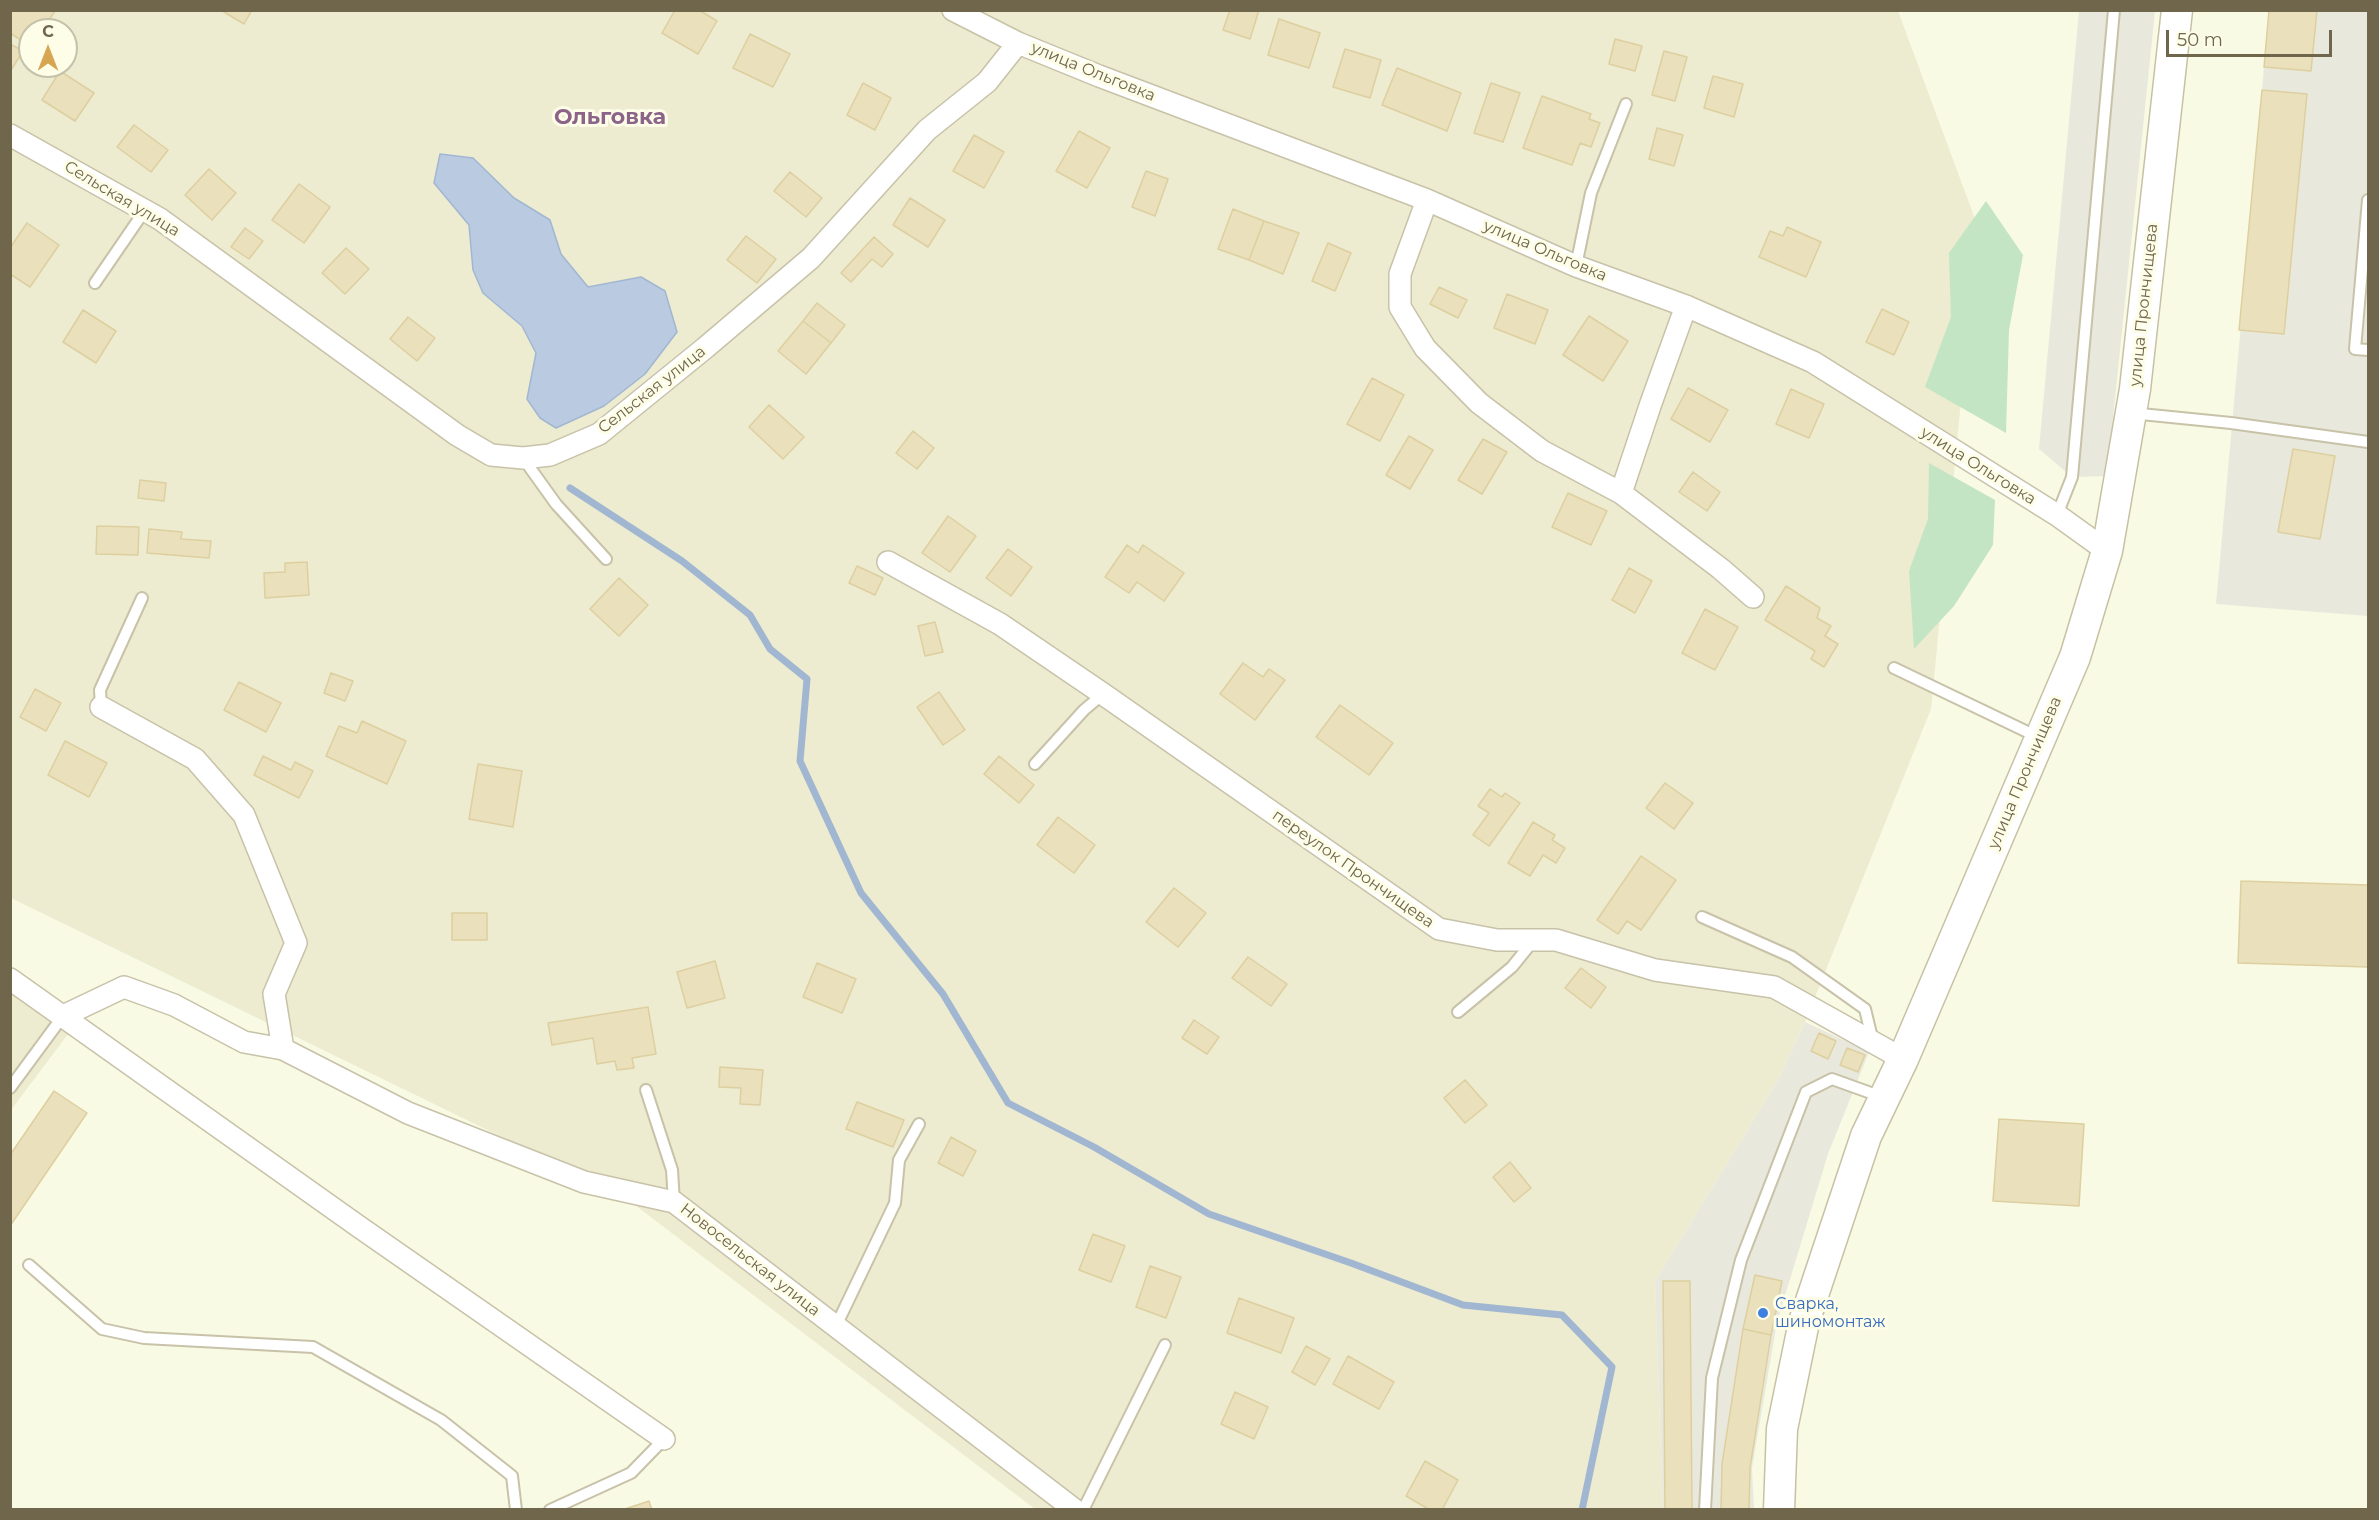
<!DOCTYPE html>
<meta charset="utf-8">
<style>
body{margin:0}
#map{position:relative;width:2379px;height:1520px;overflow:hidden;background:#f9fae3;font-family:Montserrat,sans-serif}
canvas{display:block}
.frame{position:absolute;inset:0;border:12px solid #6f664c;pointer-events:none}
.north{position:absolute;left:18px;top:18px;width:60px;height:60px;box-sizing:border-box;background:#fdfde8;border:2px solid #c4c1aa;border-radius:50%;rotate:0deg;font-size:16px;font-weight:700;line-height:24px;text-align:center;color:#6f664c}
.north::after{content:'';display:block;margin:auto;width:21px;height:27px;background:#d8a653;clip-path:polygon(50% 0,100% 100%,50% 72%,0 100%)}
.scale{position:absolute;left:2166px;top:30px;width:166px;height:27px;box-sizing:border-box;border:3px solid #6f664c;border-top:0;padding-left:8px;font-size:18px;line-height:21px;white-space:nowrap;color:#6f664c;-webkit-text-stroke:4px #fdfde8;paint-order:stroke}
</style>
<div id="map">
<canvas width="2379" height="1520"></canvas>
<div class="frame"></div>
<div class="north">С</div>
<div class="scale">50 m</div>
</div>
<script>
const ctx = document.querySelector('canvas').getContext('2d');
ctx.lineJoin = 'round';
function paint(path, color) {
  ctx.fillStyle = color;
  ctx.fill(path, 'evenodd');
}
function shape(rows) {
  const path = new Path2D();
  for (const r of rows) {
    path.moveTo(r[0], r[1]);
    for (let i = 2; i < r.length; i += 2) path.lineTo(r[i], r[i + 1]);
  }
  return path;
}
function trace(path, color, width, dash) {
  ctx.strokeStyle = color;
  ctx.lineWidth = width;
  ctx.lineCap = dash ? 'butt' : 'round';
  ctx.setLineDash(dash || []);
  ctx.stroke(path);
}
function label(font, color, halo, rows, align = 'center') {
  ctx.font = font + ' Montserrat,sans-serif';
  ctx.lineWidth = 6;
  ctx.setLineDash([]);
  ctx.textBaseline = 'middle';
  ctx.strokeStyle = halo;
  ctx.fillStyle = color;
  for (const [text, x, y, turn = 0] of rows) {
    ctx.save();
    ctx.translate(x, y);
    ctx.rotate((+turn || 0) * Math.PI / 180);
    ctx.textAlign = isNaN(turn) ? turn : align;
    if (halo) ctx.strokeText(text, 0, 0);
    ctx.fillText(text, 0, 0);
    ctx.restore();
  }
}
const residential = shape([
 [10,11,1898,11,1978,227,1931,709,1805,1022,1778,1080,1655,1281,1663,1509,1035,1509,623,1196,11,898],
 [30,30,66,30,66,66,30,66],
 [11,994,68,1034,11,1110]
]);
const industrial = shape([
 [2079,11,2155,11,2107,476,2072,477,2039,449],
 [2269,11,2368,11,2368,616,2216,604],
 [1805,1022,1869,1052,1828,1154,1777,1322,1752,1468,1754,1509,1663,1509,1655,1281,1778,1080]
]);
const green = shape([
 [1986,201,2023,255,2009,330,2006,433,1925,387,1951,317,1949,253],
 [1929,463,1995,500,1993,545,1954,606,1914,649,1909,571,1928,519]
]);
const water = shape([
 [440,154,473,158,514,198,550,220,561,254,588,287,641,277,665,291,677,332,645,374,604,406,556,428,540,418,527,399,536,353,522,326,483,293,473,270,469,225,434,183,440,154]
]);
const stream = shape([
 [570,488,682,561,750,615,770,649,807,679,800,761,861,893,943,994,1008,1103,1094,1147,1209,1214,1351,1263,1463,1305,1562,1315,1612,1367,1582,1510]
]);
const building = shape([
 [10,10,54,10,55,11,42,30,30,30,30,46,10,33,10,10],
 [225,10,252,10,244,24,224,12,225,10],
 [675,10,699,10,717,21,698,54,662,33,675,10],
 [1230,10,1259,10,1250,39,1223,30,1230,10],
 [2269,10,2317,10,2311,71,2264,67,2269,10],
 [1279,19,1320,33,1309,68,1268,55,1279,19],
 [750,34,790,54,773,87,733,68,750,34],
 [1615,39,1642,46,1635,71,1609,64,1615,39],
 [10,44,23,51,11,70,10,69,10,44],
 [1345,49,1381,60,1370,98,1333,87,1345,49],
 [1664,51,1687,57,1675,101,1652,95,1664,51],
 [1397,68,1461,93,1447,131,1382,105,1397,68],
 [60,71,94,93,75,121,42,100,60,71],
 [1713,76,1743,84,1734,117,1704,108,1713,76],
 [863,83,891,98,875,130,847,115,863,83],
 [1491,83,1520,93,1503,142,1474,133,1491,83],
 [2262,90,2307,94,2284,334,2239,330,2262,90],
 [1542,96,1591,114,1589,119,1600,123,1591,147,1580,143,1572,165,1523,148,1542,96],
 [134,125,168,150,151,172,117,147,134,125],
 [1657,128,1683,135,1674,166,1649,159,1657,128],
 [1079,131,1110,148,1087,188,1056,171,1079,131],
 [974,135,1004,152,984,188,953,171,974,135],
 [209,169,236,193,212,220,185,195,209,169],
 [1146,171,1168,179,1155,216,1132,207,1146,171],
 [790,172,822,198,806,217,774,191,790,172],
 [299,184,330,207,304,243,272,220,299,184],
 [910,198,945,220,928,247,893,225,910,198],
 [1233,209,1264,221,1249,260,1218,249,1233,209],
 [1264,221,1299,233,1283,274,1249,260,1264,221],
 [27,223,59,245,30,287,10,274,10,248,27,223],
 [1787,227,1821,242,1806,277,1759,257,1770,231,1783,236,1787,227],
 [245,228,263,241,249,259,231,247,245,228],
 [746,236,776,259,757,283,727,260,746,236],
 [874,237,893,254,882,267,872,259,851,282,841,273,874,237],
 [1328,243,1351,253,1335,291,1312,281,1328,243],
 [346,248,369,269,345,294,322,273,346,248],
 [1439,287,1467,300,1458,318,1430,304,1439,287],
 [1507,294,1548,310,1535,344,1494,328,1507,294],
 [817,303,845,325,831,343,803,321,817,303],
 [1882,309,1909,322,1894,355,1866,342,1882,309],
 [83,310,116,331,96,363,63,342,83,310],
 [1589,316,1628,341,1603,381,1563,355,1589,316],
 [408,317,435,338,417,361,390,339,408,317],
 [803,321,831,343,806,374,778,351,803,321],
 [1372,378,1404,395,1380,441,1347,424,1372,378],
 [1688,388,1728,410,1710,442,1671,419,1688,388],
 [1791,389,1824,404,1809,438,1776,424,1791,389],
 [769,405,804,437,783,459,749,427,769,405],
 [913,431,934,448,917,469,896,453,913,431],
 [1409,436,1433,450,1410,489,1386,475,1409,436],
 [1483,439,1507,452,1482,494,1458,480,1483,439],
 [2293,449,2335,456,2320,539,2278,532,2293,449],
 [1693,472,1720,492,1707,511,1679,492,1693,472],
 [140,480,166,483,164,501,138,498,140,480],
 [1568,493,1607,511,1591,545,1552,527,1568,493],
 [948,516,976,536,950,572,922,553,948,516],
 [97,526,139,527,138,555,96,554,97,526],
 [149,529,182,532,181,539,211,541,209,558,147,553,149,529],
 [1127,545,1138,553,1143,545,1184,573,1164,601,1137,582,1129,593,1105,577,1127,545],
 [1008,549,1032,567,1011,596,986,578,1008,549],
 [307,562,309,595,265,598,264,573,285,572,285,563,307,562],
 [857,566,883,578,875,595,849,583,857,566],
 [1629,568,1652,581,1635,613,1612,600,1629,568],
 [619,578,648,605,619,636,590,609,619,578],
 [1786,586,1820,608,1817,618,1831,626,1825,636,1838,644,1824,667,1811,659,1815,651,1765,620,1786,586],
 [1705,609,1738,627,1715,670,1682,653,1705,609],
 [935,622,943,652,925,656,918,626,935,622],
 [1243,663,1263,677,1269,669,1285,680,1255,720,1220,694,1243,663],
 [331,673,353,681,345,701,324,693,331,673],
 [239,682,281,703,266,732,224,710,239,682],
 [35,689,61,703,46,731,20,717,35,689],
 [939,692,965,730,943,745,917,707,939,692],
 [1340,705,1393,743,1369,775,1316,737,1340,705],
 [362,721,406,741,387,784,326,756,339,726,357,733,362,721],
 [65,741,107,763,89,797,48,775,65,741],
 [263,756,291,770,295,762,313,771,299,798,254,775,263,756],
 [999,756,1034,785,1019,803,984,774,999,756],
 [478,764,522,771,513,827,469,819,478,764],
 [1665,783,1693,803,1674,829,1646,808,1665,783],
 [1490,789,1502,797,1505,793,1520,803,1489,846,1473,835,1489,813,1478,806,1490,789],
 [1058,817,1095,845,1074,873,1037,845,1058,817],
 [1533,822,1555,835,1552,840,1565,848,1556,863,1543,855,1530,876,1508,863,1533,822],
 [1641,856,1676,880,1641,930,1627,921,1618,934,1597,920,1641,856],
 [2241,881,2368,885,2368,967,2238,963,2241,881],
 [1174,888,1206,913,1178,947,1146,922,1174,888],
 [452,913,487,913,487,940,452,940,452,913],
 [1248,957,1287,984,1271,1006,1232,978,1248,957],
 [715,961,725,998,687,1008,677,972,715,961],
 [817,963,856,979,842,1013,803,997,817,963],
 [1581,968,1606,987,1591,1008,1565,988,1581,968],
 [648,1007,656,1054,632,1058,634,1068,617,1070,615,1061,597,1064,593,1038,552,1045,548,1023,648,1007],
 [1194,1020,1219,1037,1207,1054,1182,1038,1194,1020],
 [1819,1033,1836,1041,1828,1059,1811,1051,1819,1033],
 [1847,1048,1865,1055,1858,1072,1840,1065,1847,1048],
 [720,1067,763,1070,760,1105,740,1104,741,1088,719,1087,720,1067],
 [1465,1080,1487,1105,1465,1123,1444,1098,1465,1080],
 [54,1091,87,1113,10,1226,10,1155,54,1091],
 [857,1102,904,1120,893,1147,846,1129,857,1102],
 [1999,1119,2084,1124,2079,1206,1993,1201,1999,1119],
 [951,1137,976,1151,963,1176,938,1163,951,1137],
 [1510,1162,1531,1188,1514,1202,1493,1177,1510,1162],
 [1093,1234,1125,1246,1111,1282,1079,1270,1093,1234],
 [1150,1266,1181,1277,1166,1318,1136,1307,1150,1266],
 [1755,1275,1782,1281,1771,1335,1743,1329,1755,1275],
 [1663,1281,1690,1281,1692,1510,1665,1510,1663,1281],
 [1239,1298,1294,1318,1281,1353,1227,1333,1239,1298],
 [1743,1329,1771,1335,1750,1468,1749,1510,1721,1510,1722,1464,1743,1329],
 [1306,1346,1330,1359,1315,1385,1292,1372,1306,1346],
 [1348,1356,1394,1382,1379,1409,1333,1384,1348,1356],
 [1235,1392,1268,1407,1254,1439,1221,1424,1235,1392],
 [1425,1461,1458,1480,1442,1510,1430,1510,1406,1496,1425,1461],
 [649,1501,652,1510,622,1510,649,1501]
]);
const lane = shape([
 [2368,200,2355,349,2368,350],
 [1576,266,1591,193,1626,104],
 [95,283,145,210],
 [2131,413,2231,423,2368,442],
 [523,458,556,504,606,559],
 [2057,515,2072,477,2114,10],
 [1894,668,2040,738],
 [101,707,100,690,142,598],
 [1035,764,1084,710,1103,694],
 [1702,917,1792,957,1865,1009,1873,1042],
 [1458,1012,1512,967,1533,941],
 [10,1088,63,1016],
 [646,1090,672,1170,674,1202],
 [29,1265,102,1329,144,1338,313,1347,441,1420,512,1476,516,1510],
 [836,1326,895,1203,899,1160,919,1124],
 [550,1510,631,1473,664,1439],
 [1083,1510,1165,1345],
 [1705,1510,1712,1378,1741,1260,1806,1092,1832,1079,1882,1097]
]);
const street = shape([
 [953,10,1018,43,1099,76,1427,200,1576,266,1686,306,1813,362,2057,515,2107,551],
 [10,135,160,219,457,435,491,455,523,458,550,455,599,434,705,348,811,258,927,130,987,82,1018,43],
 [1427,200,1400,274,1400,307,1425,348,1479,403,1542,451,1621,493,1721,569,1753,597],
 [1621,493,1651,403,1686,306],
 [888,562,1000,624,1103,694,1439,929,1497,940,1556,940,1655,970,1774,987,1903,1059],
 [101,707,195,759,244,815,296,943,274,994,283,1049,408,1113,584,1182,674,1202,1075,1510],
 [10,979,358,1226,664,1439],
 [63,1016,124,987,174,1005,244,1042,283,1049]
]);
const secondary = shape([
 [1779,1510,1782,1429,1804,1322,1866,1136,1903,1059,2075,657,2107,551,2135,389,2177,10]
]);
const markers = [
 [1763,1313,6,"#3f7fe0"]
];
const streetNames = [
 ["улица Ольговка",1093,72,22],
 ["Сельская улица",122,199,31],
 ["улица Ольговка",1545,251,23],
 ["улица Прончищева",2144,305,-84],
 ["Сельская улица",652,390,-38],
 ["улица Ольговка",1978,466,32],
 ["улица Прончищева",2025,773,-67],
 ["переулок Прончищева",1353,869,35],
 ["Новосельская улица",750,1260,38]
];
const shopNames = [
 ["Сварка,",1775,1304],
 ["шиномонтаж",1775,1322]
];
const districtNames = [
 ["Ольговка",610,118]
];
paint(residential, '#edebd0');
paint(industrial, '#e9e8dd');
paint(green, '#c3e5c3');
paint(water, '#bacbe1');
trace(water, '#a1b7d1', 1.5);
trace(stream, '#a1b7d1', 7);
paint(building, '#eae0bb');
trace(building, '#ddcf9f', 1.5);
trace(lane, '#c7c2a8', 14);
trace(street, '#c7c2a8', 24);
trace(secondary, '#c7c1a4', 33);
trace(lane, '#fff', 10);
trace(street, '#fff', 21);
trace(secondary, '#fff', 30);
for (const [x, y, r, color] of markers) {
  const dot = new Path2D();
  dot.arc(x, y, r, 0, 2 * Math.PI);
  ctx.fillStyle = color;
  ctx.fill(dot);
  trace(dot, '#fdfde8', 2);
}
label('16px', '#6f664c', '#fdfde8', streetNames);
label('16px', '#366cbe', '#fdfde8', shopNames, 'left');
label('bold 22px', '#8c6489', '#fdfde8', districtNames);
</script>
